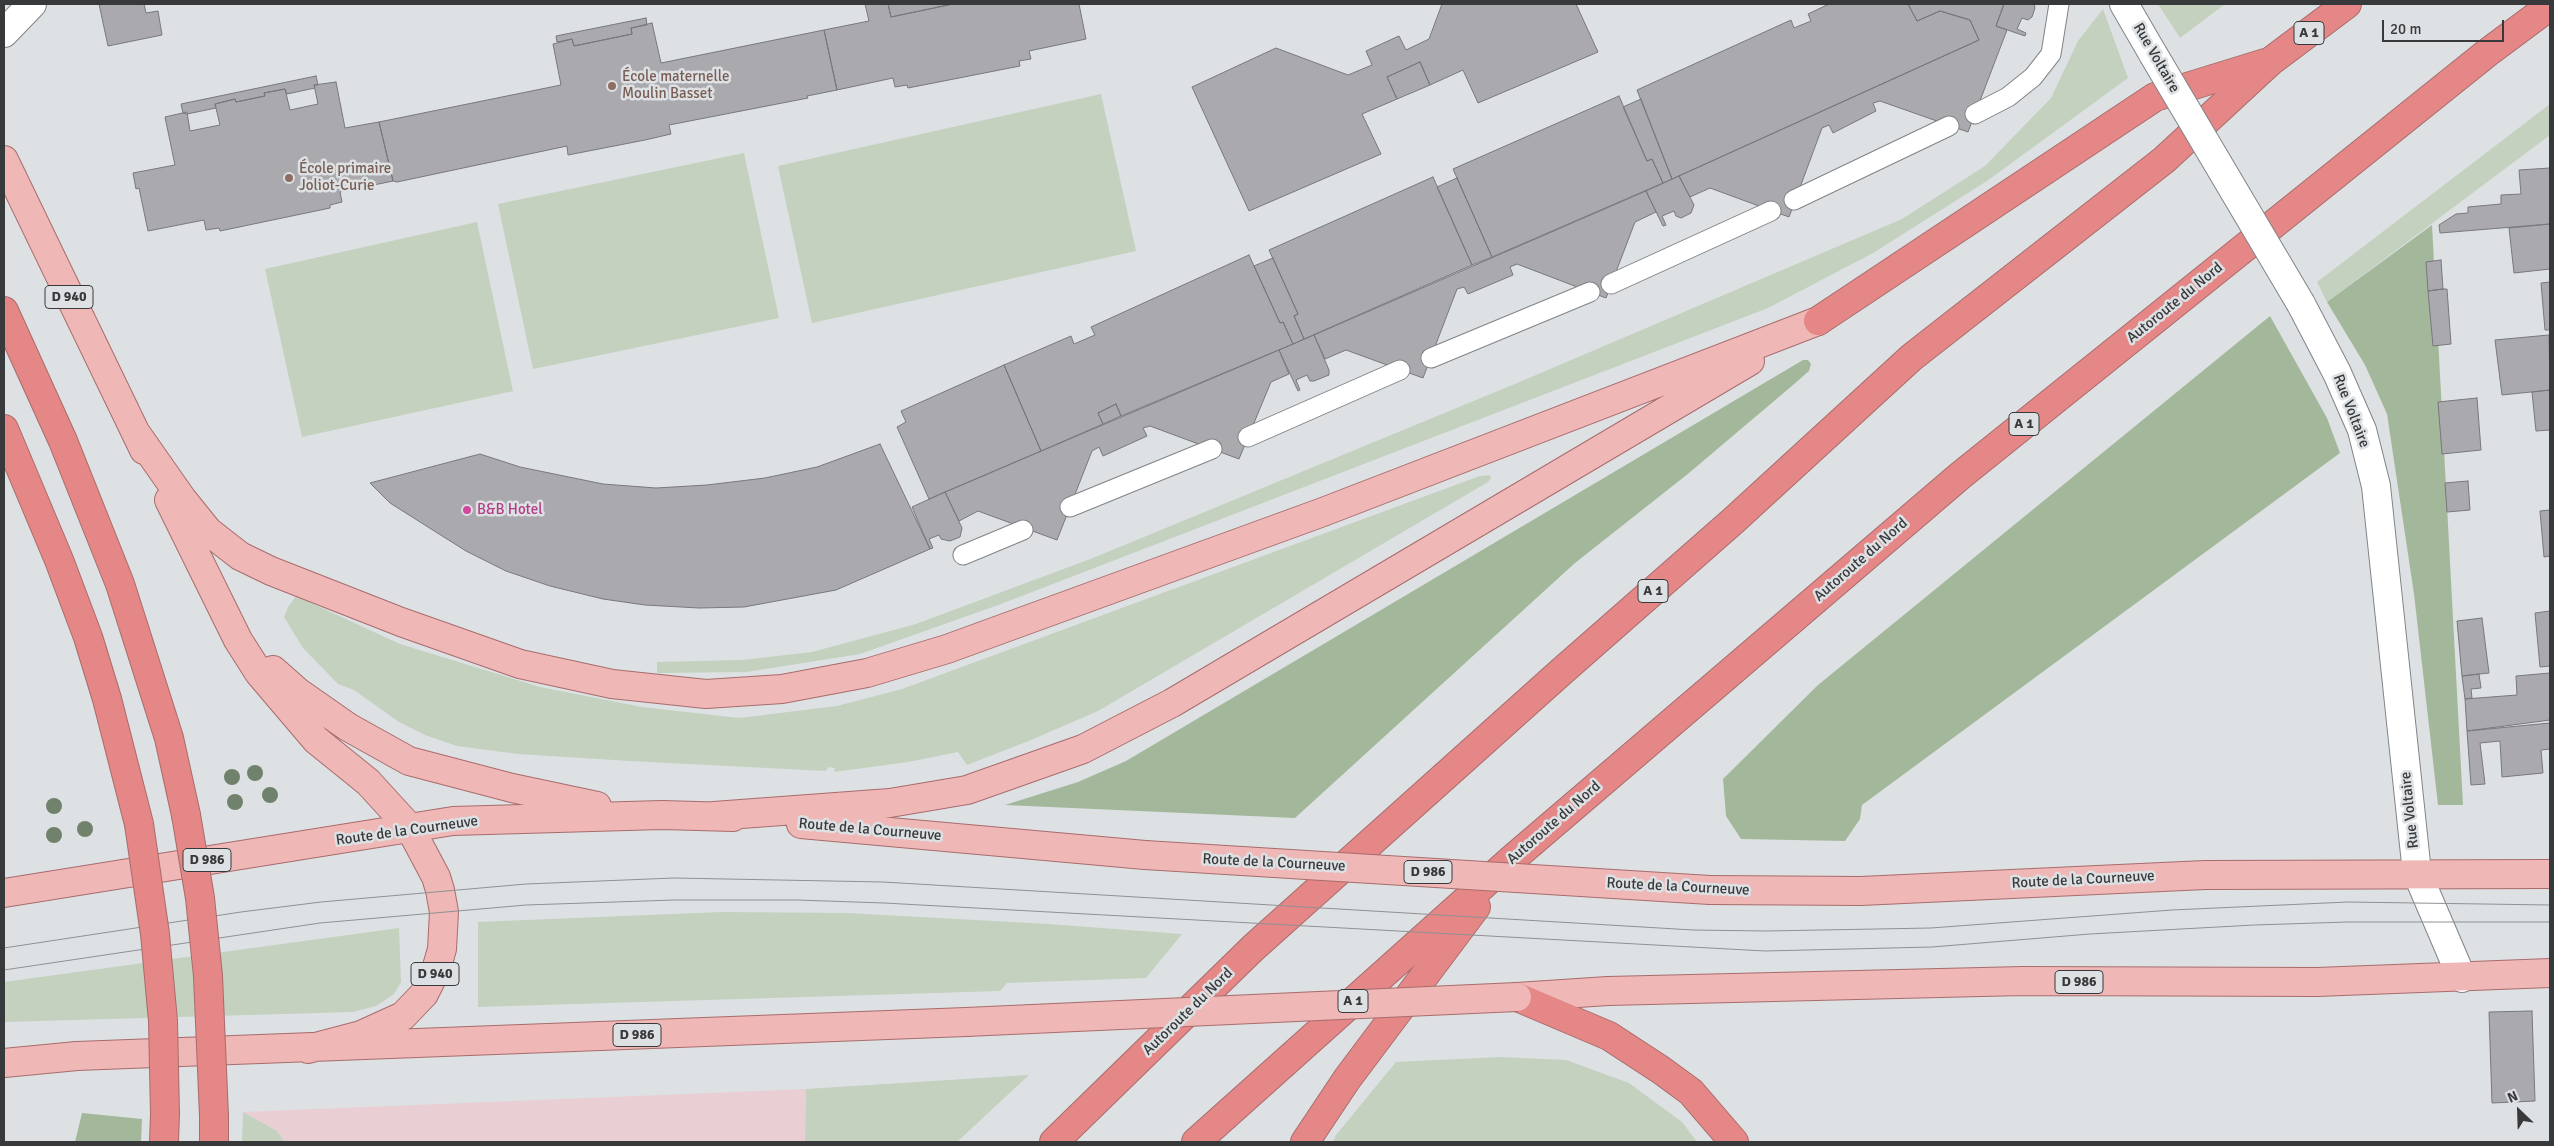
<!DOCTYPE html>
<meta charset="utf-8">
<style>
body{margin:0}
#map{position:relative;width:2554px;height:1146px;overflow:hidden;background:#dde1e4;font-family:Signika,sans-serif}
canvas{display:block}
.frame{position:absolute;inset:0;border:5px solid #38393b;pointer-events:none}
.north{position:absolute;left:2494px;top:1086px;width:50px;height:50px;-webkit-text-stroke:4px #dde1e4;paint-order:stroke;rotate:336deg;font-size:14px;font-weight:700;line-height:20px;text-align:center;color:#38393b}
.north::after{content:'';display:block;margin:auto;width:18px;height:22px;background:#38393b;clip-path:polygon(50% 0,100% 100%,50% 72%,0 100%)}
.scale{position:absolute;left:2382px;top:20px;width:122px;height:22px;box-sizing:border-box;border:2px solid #38393b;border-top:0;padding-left:6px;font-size:15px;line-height:18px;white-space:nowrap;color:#38393b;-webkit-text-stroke:4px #dde1e4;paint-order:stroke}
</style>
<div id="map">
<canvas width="2554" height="1146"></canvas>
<div class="frame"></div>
<div class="north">N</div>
<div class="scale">20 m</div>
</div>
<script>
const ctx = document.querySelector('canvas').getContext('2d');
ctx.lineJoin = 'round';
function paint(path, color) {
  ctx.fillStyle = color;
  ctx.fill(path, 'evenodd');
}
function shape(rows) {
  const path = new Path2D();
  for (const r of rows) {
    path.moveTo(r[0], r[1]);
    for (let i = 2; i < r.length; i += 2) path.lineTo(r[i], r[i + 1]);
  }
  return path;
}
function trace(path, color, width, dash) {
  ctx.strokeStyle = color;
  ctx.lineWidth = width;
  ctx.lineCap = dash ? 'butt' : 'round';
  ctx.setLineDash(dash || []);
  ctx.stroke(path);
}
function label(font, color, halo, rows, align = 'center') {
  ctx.font = font + ' Signika,sans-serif';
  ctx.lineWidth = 5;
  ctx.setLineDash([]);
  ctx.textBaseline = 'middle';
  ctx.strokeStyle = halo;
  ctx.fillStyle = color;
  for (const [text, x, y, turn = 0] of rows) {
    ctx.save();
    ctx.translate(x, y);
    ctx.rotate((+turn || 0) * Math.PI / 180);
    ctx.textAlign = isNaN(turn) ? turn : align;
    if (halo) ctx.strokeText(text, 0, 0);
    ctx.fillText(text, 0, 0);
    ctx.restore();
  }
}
const industrial = shape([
 [806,1089,805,1142,285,1142,277,1131,243,1112]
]);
const green = shape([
 [2158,4,2225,4,2180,38],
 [2103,9,2128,78,1987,181,1873,253,1768,308,1001,604,860,654,746,672,657,673,657,662,742,660,812,652,916,624,1093,558,1522,381,1902,219,1985,166,2051,98,2078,41],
 [1101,94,1136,251,812,323,778,166],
 [2550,104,2550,135,2327,302,2317,282],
 [744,153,779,318,533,369,498,204],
 [477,222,513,391,302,437,265,269],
 [1490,475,1491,478,1488,482,1098,711,1031,740,967,765,958,752,908,762,834,772,835,768,828,767,826,771,630,761,518,754,457,746,425,735,399,722,354,690,338,684,303,648,284,617,288,607,296,596,400,644,540,687,642,707,739,718,837,706,902,689,1480,476],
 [721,912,847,913,1048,924,1182,934,1146,978,1007,983,1000,991,478,1007,478,922],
 [399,928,401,982,394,994,376,1006,353,1012,4,1022,4,982],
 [1500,1057,1566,1060,1629,1083,1682,1122,1697,1142,1333,1142,1336,1135,1396,1062],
 [1029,1075,957,1142,805,1142,806,1089],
 [243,1112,277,1131,285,1142,242,1142]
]);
const forest = shape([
 [2432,225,2463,805,2438,805,2414,594,2387,414,2365,365,2327,302],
 [2270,316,2327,418,2340,453,1862,805,1860,819,1845,841,1741,839,1726,816,1723,779,1818,685],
 [1803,360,1808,360,1811,364,1809,371,1793,385,1689,473,1575,563,1295,818,1005,805,1078,782,1126,761],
 [82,1113,142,1119,141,1142,75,1142]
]);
const building = shape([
 [99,4,144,4,146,13,158,11,162,35,108,46,99,4],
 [865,4,888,4,891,17,953,4,1079,4,1086,39,1029,51,1031,59,1019,61,1020,66,908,88,907,85,895,87,893,78,837,90,824,30,869,21,865,4],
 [888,4,953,4,891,17,888,4],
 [1442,4,1576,4,1598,52,1478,103,1463,70,1430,85,1420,62,1387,77,1397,99,1362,114,1381,154,1249,211,1192,87,1276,48,1348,75,1372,65,1366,51,1399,36,1406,50,1429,39,1442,4],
 [1829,4,1908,4,1917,21,1940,11,1970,20,1979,40,1672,179,1637,90,1791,20,1794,28,1811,21,1808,14,1829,4],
 [1908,4,2004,4,1996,26,2007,30,1968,132,1880,101,1873,103,1876,111,1833,133,1829,125,1822,128,1789,217,1710,188,1690,197,1679,176,1979,40,1970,20,1940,11,1917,21,1908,4],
 [2004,4,2034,4,2035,8,2032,17,2028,20,2022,18,2017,29,2026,33,2025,36,1996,26,2004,4],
 [646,18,647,25,631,28,632,34,574,46,572,39,557,42,556,36,646,18],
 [652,23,661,63,824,30,837,90,807,96,808,98,669,125,671,134,645,140,568,155,567,146,397,182,393,181,379,122,561,85,553,44,572,39,574,46,632,34,631,28,652,23],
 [1420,62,1430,85,1397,99,1387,77,1420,62],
 [316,76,318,85,314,85,315,88,287,94,285,89,264,93,265,96,236,102,235,99,215,104,216,108,187,114,183,113,181,104,316,76],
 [336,82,345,128,379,122,393,181,340,192,342,202,330,205,330,208,220,231,219,228,206,230,204,220,148,231,139,188,136,189,133,173,175,165,165,117,187,112,190,131,220,125,215,104,235,99,236,102,265,96,264,93,285,89,290,110,318,104,314,85,336,82],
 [1619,96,1647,161,1652,159,1663,183,1492,257,1453,169,1619,96],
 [1641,99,1672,179,1663,183,1652,159,1647,161,1623,107,1641,99],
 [2550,168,2550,224,2440,233,2439,225,2456,214,2468,213,2468,207,2501,204,2501,195,2521,194,2519,170,2550,168],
 [1679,176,1694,205,1691,213,1681,218,1676,216,1674,211,1662,216,1666,225,1663,226,1646,191,1679,176],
 [1433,177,1472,265,1304,339,1294,316,1298,314,1269,250,1433,177],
 [1457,178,1492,257,1472,265,1437,187,1457,178],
 [1646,191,1656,212,1635,222,1606,298,1517,264,1510,267,1513,275,1468,294,1464,287,1457,289,1423,378,1346,350,1325,359,1314,335,1646,191],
 [2550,224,2550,269,2514,273,2509,228,2550,224],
 [1249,255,1280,323,1283,322,1293,344,1121,416,1116,404,1098,413,1103,424,1041,451,1004,365,1071,336,1074,344,1095,335,1091,327,1249,255],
 [1273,258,1298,314,1294,316,1304,339,1293,344,1283,322,1280,323,1254,266,1273,258],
 [2441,260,2443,289,2428,291,2426,262,2441,260],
 [2550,282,2550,330,2545,330,2541,283,2550,282],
 [2443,289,2447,289,2451,344,2433,346,2428,291,2443,289],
 [1314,335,1329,370,1329,375,1314,381,1310,381,1307,375,1296,380,1300,390,1298,391,1279,350,1314,335],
 [2549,335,2550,390,2502,395,2495,340,2549,335],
 [1279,350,1289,374,1271,382,1239,459,1150,426,1143,428,1147,436,1103,456,1099,447,1092,451,1057,540,978,511,959,521,945,492,1279,350],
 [1004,365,1041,451,929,499,897,427,906,422,901,411,1004,365],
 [2550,390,2550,430,2536,431,2532,392,2550,390],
 [2477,398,2481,450,2442,454,2438,402,2477,398],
 [1116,404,1121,416,1103,424,1098,413,1116,404],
 [880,444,930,549,836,590,744,607,699,608,645,605,603,599,550,586,506,571,466,551,390,503,370,483,480,454,520,467,603,484,656,488,707,485,765,478,817,467,880,444],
 [2468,481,2470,510,2447,512,2445,483,2468,481],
 [945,492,962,528,960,537,950,541,941,539,939,535,929,539,933,548,930,549,912,507,945,492],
 [2550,510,2550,556,2544,557,2540,511,2550,510],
 [2550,611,2550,666,2540,667,2535,613,2550,611],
 [2482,618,2489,673,2462,676,2457,621,2482,618],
 [2550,673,2550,720,2467,731,2465,699,2517,695,2516,676,2550,673],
 [2479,674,2481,688,2471,689,2472,698,2465,699,2462,676,2479,674],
 [2550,723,2550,749,2541,750,2543,773,2502,777,2500,741,2480,743,2485,784,2471,785,2467,731,2550,723],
 [2532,1011,2535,1101,2492,1103,2489,1012,2532,1011]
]);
const service = shape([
 [1975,114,2008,97,2033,77,2051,54,2059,4],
 [1794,200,1949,126],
 [1611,284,1771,211],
 [1431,358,1590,292],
 [1248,437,1400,370],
 [1070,507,1212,449],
 [963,555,1023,530]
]);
const minor = shape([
 [2124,4,2153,54],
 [4,33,32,4],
 [2301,304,2337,373,2362,430,2376,486,2417,873,2462,978]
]);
const primary = shape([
 [4,160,144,450],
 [136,433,183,500,208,531,240,556,271,571,401,622,520,664,612,684,706,694,782,689,867,673,947,649,1323,512,1818,321],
 [169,500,238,640,259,673,316,740,368,782,410,828,436,877,440,890,444,912,442,949,436,970,424,994,403,1016,361,1035,308,1049],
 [273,670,298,692,348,727,409,761,512,788,597,806],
 [714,816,890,803,967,790,1083,749,1172,703,1750,361],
 [801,824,1145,855],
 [1710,890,1861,891,2205,875,2550,874],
 [4,893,453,821,662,815,733,817],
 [1517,997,1608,991,2023,981,2317,982,2550,973],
 [4,1063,77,1056,966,1022]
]);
const motorway = shape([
 [4,311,63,441,120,584,169,738,186,815],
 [1818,321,2155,97,2265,63],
 [4,429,59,560,88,637,107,699,139,824],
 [1517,997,1609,1036,1661,1070,1691,1092,1734,1142],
 [164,1142,165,1114],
 [214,1142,214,1116],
 [1054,1142,1253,948,1561,672,1733,521,1912,357,2164,160,2271,61,2347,4],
 [1196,1142,1511,860,1961,475,2487,53,2550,6],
 [1305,1142,1347,1079,1476,907]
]);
const tram = shape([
 [4,948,241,912,321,902,526,884,674,878,883,882,1693,930,1766,931,1931,928,2172,910,2348,902,2550,905],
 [4,970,320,923,526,905,674,900,797,900,884,903,1765,951,1932,947,2090,934,2254,925,2348,922,2550,922]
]);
const minorBridge = shape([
 [2153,54,2301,304]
]);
const primaryBridge = shape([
 [1145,855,1710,890],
 [966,1022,1517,997]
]);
const motorwayBridge = shape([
 [186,815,200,898,208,976,214,1116],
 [139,824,155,934,163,1021,165,1114]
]);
const trees = [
 [255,773],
 [232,777],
 [270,795],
 [235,802],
 [54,806],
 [85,829],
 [54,835]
];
const markers = [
 [612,86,5,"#8d6e63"],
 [289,178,5,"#8d6e63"],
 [467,510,5,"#d1479c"]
];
const shields = [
 [2309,33,30],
 [69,297,48],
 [2024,424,30],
 [1653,591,30],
 [207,860,48],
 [1428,872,48],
 [435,974,48],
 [2079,982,48],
 [1353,1001,30],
 [637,1035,48]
];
const shieldNames = [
 ["A 1",2309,33],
 ["D 940",69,297],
 ["A 1",2024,424],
 ["A 1",1653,591],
 ["D 986",207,860],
 ["D 986",1428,872],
 ["D 940",435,974],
 ["D 986",2079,982],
 ["A 1",1353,1001],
 ["D 986",637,1035]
];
const streetNames = [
 ["Rue Voltaire",2156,58,60],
 ["Autoroute du Nord",2175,303,-39],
 ["Rue Voltaire",2351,411,69],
 ["Autoroute du Nord",1861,560,-41],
 ["Rue Voltaire",2410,810,-96],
 ["Autoroute du Nord",1554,823,-41],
 ["Route de la Courneuve",870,830,5],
 ["Route de la Courneuve",407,831,-8],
 ["Route de la Courneuve",1274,863,3],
 ["Route de la Courneuve",2083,880,-3],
 ["Route de la Courneuve",1678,887,3],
 ["Autoroute du Nord",1188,1012,-44]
];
const educationNames = [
 ["École maternelle",622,77],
 ["Moulin Basset",622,94],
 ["École primaire",299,169],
 ["Joliot-Curie",299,186]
];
const hotelNames = [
 ["B&B Hotel",477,510]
];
paint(industrial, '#e9cfd3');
paint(green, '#c3d1be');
paint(forest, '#a3b89b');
paint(building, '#aaa9ae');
trace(building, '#78777c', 1);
trace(service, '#808387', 21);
trace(minor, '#808387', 30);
trace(primary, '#a86c6c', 30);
trace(motorway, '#a86c6c', 30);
trace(service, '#fff', 19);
trace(minor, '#fff', 28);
trace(primary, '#efb7b6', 28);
trace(motorway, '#e48786', 28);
trace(tram, '#8f9194', 1);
trace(minorBridge, '#808387', 30, []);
trace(primaryBridge, '#a86c6c', 30, []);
trace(motorwayBridge, '#a86c6c', 30, []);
trace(minorBridge, '#fff', 28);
trace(primaryBridge, '#efb7b6', 28);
trace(motorwayBridge, '#e48786', 28);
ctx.fillStyle = '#70826b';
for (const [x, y] of trees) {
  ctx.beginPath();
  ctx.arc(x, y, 8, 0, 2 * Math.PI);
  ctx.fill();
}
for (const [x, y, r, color] of markers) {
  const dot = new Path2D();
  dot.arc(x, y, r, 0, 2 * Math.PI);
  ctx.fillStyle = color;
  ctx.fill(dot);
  trace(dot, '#dde1e4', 2);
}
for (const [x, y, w] of shields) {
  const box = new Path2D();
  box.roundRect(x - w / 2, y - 11.5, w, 23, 4);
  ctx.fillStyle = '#dde1e4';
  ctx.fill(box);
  trace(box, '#38393b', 1);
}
label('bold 14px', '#38393b', null, shieldNames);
label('15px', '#38393b', '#dde1e4', streetNames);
label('15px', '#785e54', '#dde1e4', educationNames, 'left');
label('15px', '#b23c85', '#dde1e4', hotelNames, 'left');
</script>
